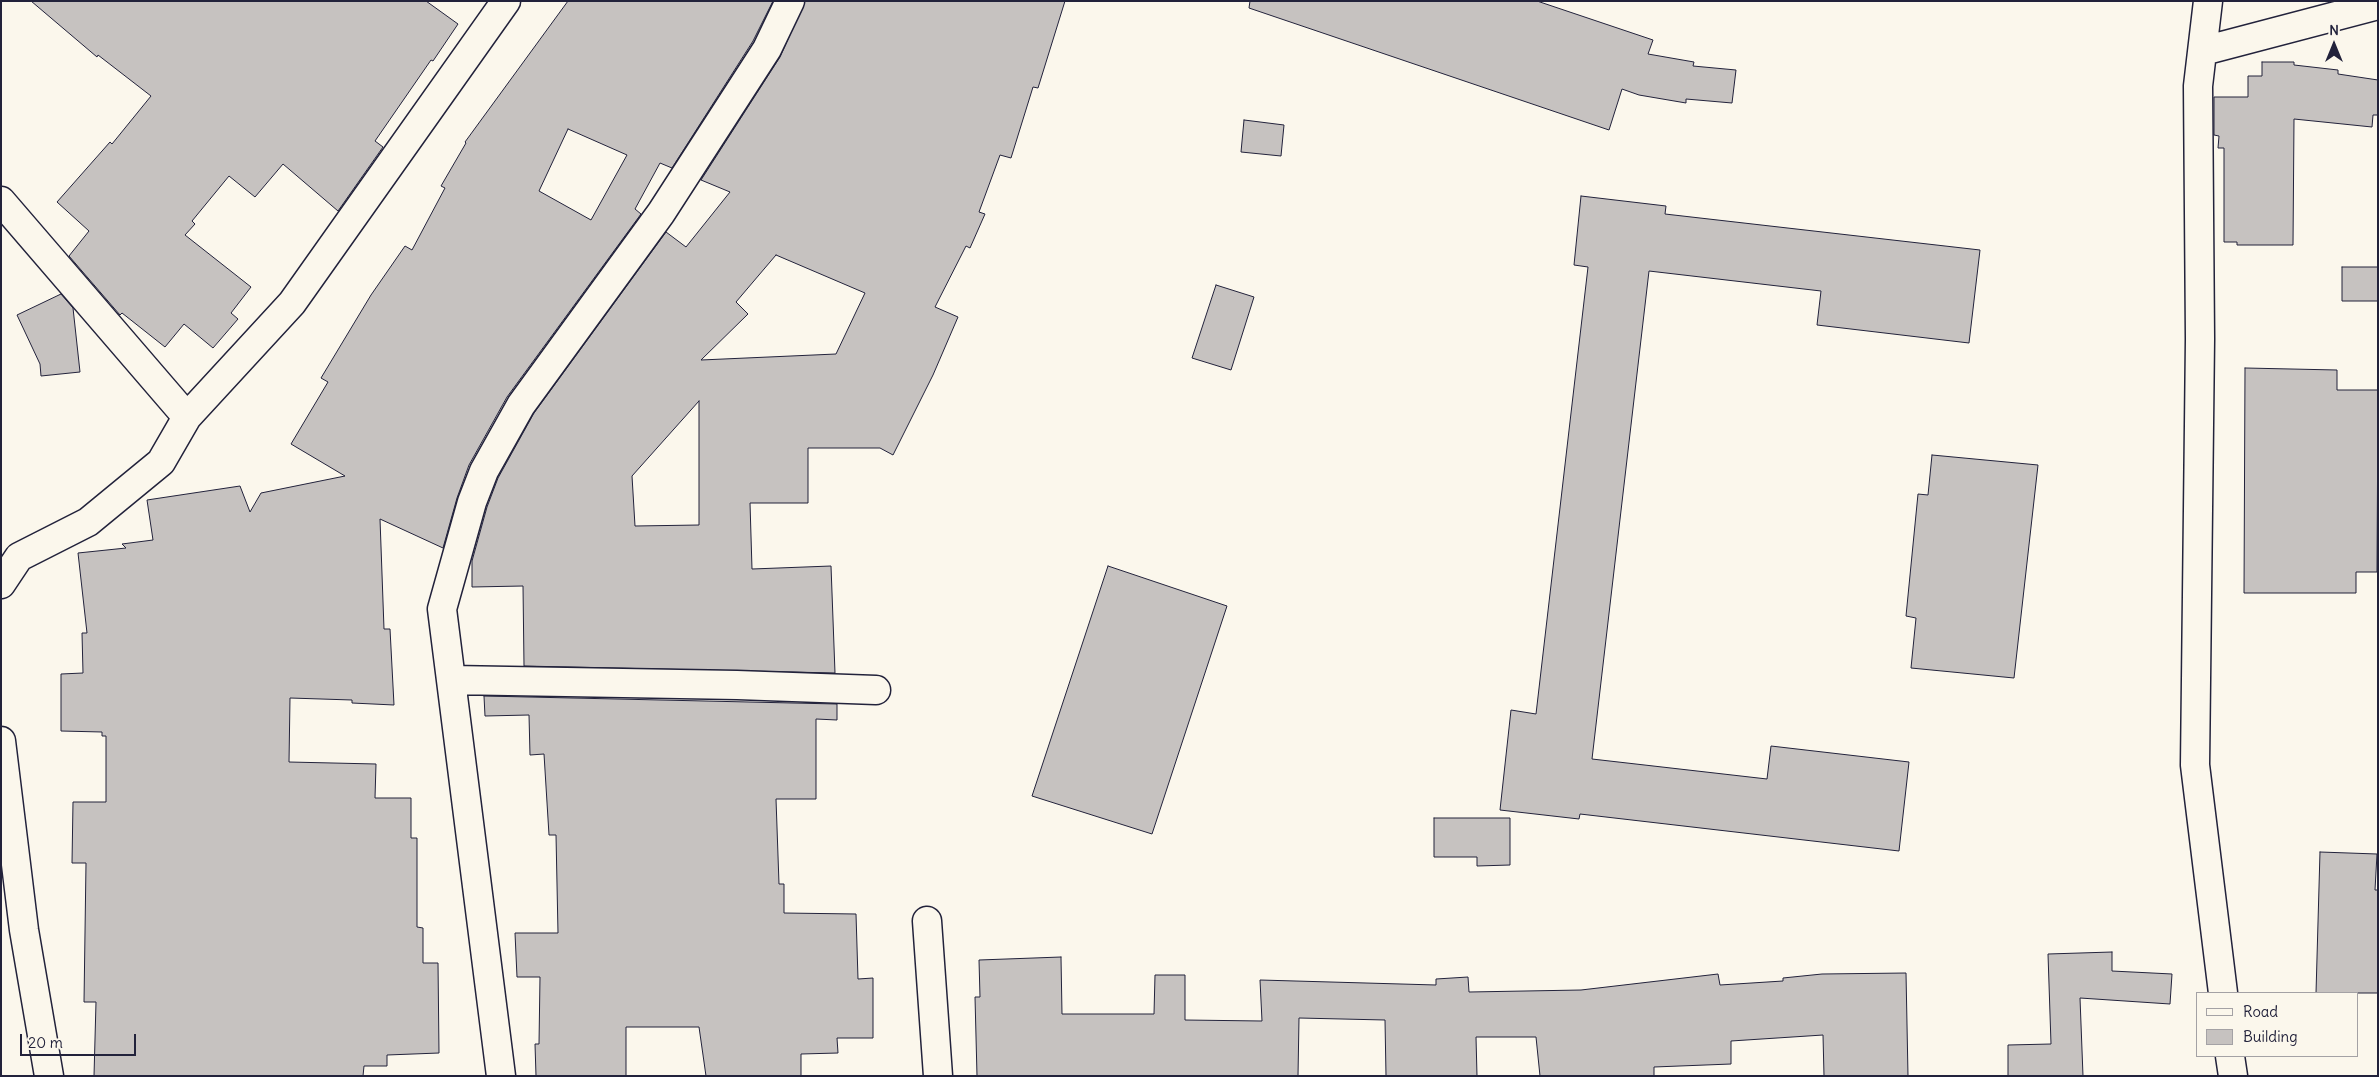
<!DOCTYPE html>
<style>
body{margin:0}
#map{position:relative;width:2379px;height:1077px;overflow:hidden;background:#fbf7ec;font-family:Delius,sans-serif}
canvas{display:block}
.frame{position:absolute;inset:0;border:2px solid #22223b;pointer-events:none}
.legend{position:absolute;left:2196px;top:992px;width:162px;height:65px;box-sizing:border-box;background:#fbf7ec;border:1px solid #a4a2a5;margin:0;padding:6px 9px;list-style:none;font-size:15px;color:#22223b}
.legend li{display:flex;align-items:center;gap:10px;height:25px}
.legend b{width:25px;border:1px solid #a4a2a5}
.north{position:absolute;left:2309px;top:20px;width:50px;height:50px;-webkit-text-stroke:4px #fbf7ec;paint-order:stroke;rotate:0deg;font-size:14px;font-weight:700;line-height:20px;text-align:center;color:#22223b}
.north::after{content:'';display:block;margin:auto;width:18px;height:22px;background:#22223b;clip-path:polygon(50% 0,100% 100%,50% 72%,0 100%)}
.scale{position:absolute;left:20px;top:1034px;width:116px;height:22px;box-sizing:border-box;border:2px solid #22223b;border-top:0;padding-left:6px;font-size:15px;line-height:18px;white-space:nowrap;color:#22223b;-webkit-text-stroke:4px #fbf7ec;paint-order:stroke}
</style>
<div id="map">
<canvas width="2379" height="1077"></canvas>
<div class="frame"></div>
<ul class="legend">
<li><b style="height:6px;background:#fbf7ec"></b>Road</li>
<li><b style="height:14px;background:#c6c2c0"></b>Building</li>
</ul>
<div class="north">N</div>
<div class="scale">20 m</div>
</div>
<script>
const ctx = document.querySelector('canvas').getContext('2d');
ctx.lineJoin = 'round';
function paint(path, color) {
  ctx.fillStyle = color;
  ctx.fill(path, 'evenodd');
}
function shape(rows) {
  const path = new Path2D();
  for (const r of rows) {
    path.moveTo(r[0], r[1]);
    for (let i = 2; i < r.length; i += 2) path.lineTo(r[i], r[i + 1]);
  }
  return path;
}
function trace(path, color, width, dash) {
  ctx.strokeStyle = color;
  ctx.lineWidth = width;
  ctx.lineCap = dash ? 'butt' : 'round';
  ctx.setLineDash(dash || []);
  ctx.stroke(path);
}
const building = shape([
 [31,1,426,1,458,24,433,61,431,60,375,141,383,147,338,211,283,164,255,197,229,176,192,221,195,224,185,235,251,287,231,313,238,319,213,348,184,324,165,347,122,313,120,315,69,256,89,231,57,202,110,142,112,144,151,96,98,55,97,57,31,1],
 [568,1,773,1,753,41,672,168,660,163,635,209,641,214,507,397,469,465,457,498,443,548,380,519,384,629,390,629,394,705,352,703,352,700,290,698,289,762,376,764,375,798,411,798,411,838,417,838,417,927,423,928,423,963,438,963,439,1053,387,1055,387,1066,364,1066,363,1076,94,1076,96,1002,84,1002,86,863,72,863,73,802,106,802,106,736,102,736,102,732,61,731,61,674,83,673,82,633,87,633,78,553,126,548,122,544,153,540,147,500,240,486,250,512,261,493,345,476,291,444,328,382,321,378,371,295,405,246,412,250,445,188,441,186,466,143,465,142,568,1],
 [568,129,627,155,591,220,539,191,568,129],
 [805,1,1065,1,1038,88,1033,87,1011,158,1000,155,979,212,985,214,970,248,966,246,935,307,958,317,933,375,893,455,880,448,808,448,808,503,750,503,752,569,831,566,835,673,524,666,523,586,472,587,472,561,487,507,498,478,534,413,666,232,686,247,730,192,701,180,780,57,805,1],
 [776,255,865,293,836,354,701,360,748,314,736,302,776,255],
 [699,401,699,525,635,526,632,476,699,401],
 [1250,1,1537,1,1653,40,1648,54,1694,62,1693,66,1736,70,1732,103,1686,99,1686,103,1639,95,1622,89,1609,130,1249,8,1250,1],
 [2262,62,2294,62,2294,65,2338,70,2338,74,2378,80,2378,115,2373,115,2372,127,2294,119,2293,245,2237,245,2237,242,2224,242,2224,148,2218,148,2219,136,2214,135,2214,97,2248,97,2248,76,2262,76,2262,62],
 [1244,120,1284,125,1281,156,1241,152,1244,120],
 [1581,196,1666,206,1665,214,1980,250,1969,343,1817,325,1821,291,1649,271,1592,759,1767,779,1771,746,1909,762,1899,851,1580,814,1579,819,1500,810,1511,710,1536,714,1588,267,1574,265,1581,196],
 [2342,267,2378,267,2378,301,2342,301,2342,267],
 [1216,285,1254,297,1231,370,1192,358,1216,285],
 [61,294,73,308,80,372,41,376,40,364,17,315,61,294],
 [2245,368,2337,370,2337,390,2378,390,2377,572,2356,572,2356,593,2244,593,2245,368],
 [1932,455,2038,465,2014,678,1911,668,1916,618,1906,616,1918,494,1928,495,1932,455],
 [1108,566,1227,606,1152,834,1032,796,1108,566],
 [484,696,837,704,837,720,816,719,816,799,776,799,779,884,784,884,784,913,856,914,858,979,873,978,873,1038,837,1038,838,1053,801,1054,801,1076,706,1076,699,1027,626,1027,626,1076,536,1076,535,1044,539,1044,540,977,517,977,515,933,558,933,556,835,549,835,544,754,530,755,529,715,485,716,484,696],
 [1434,818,1510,818,1510,865,1477,866,1477,857,1434,857,1434,818],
 [2320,852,2377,854,2375,890,2378,890,2378,993,2316,993,2320,852],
 [2112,952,2112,971,2172,974,2170,1004,2080,998,2083,1076,2008,1076,2008,1045,2051,1044,2048,954,2112,952],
 [1061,957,1062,1014,1154,1014,1155,975,1185,975,1185,1020,1262,1021,1260,980,1436,985,1436,979,1468,977,1469,992,1581,990,1718,974,1720,985,1783,981,1783,978,1822,974,1906,973,1908,1076,1824,1076,1823,1035,1731,1041,1731,1064,1654,1067,1654,1076,1540,1076,1536,1037,1476,1037,1477,1076,1386,1076,1385,1020,1299,1018,1298,1076,977,1076,975,997,980,997,979,960,1061,957]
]);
const street = shape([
 [2208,1,2198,86,2200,339,2195,765,2223,993],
 [2203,51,2378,5],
 [1,201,187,417],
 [1,584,19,557,88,522,161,462,187,417,292,303,506,1],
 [452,680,737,685,876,690],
 [1,741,24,930,49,1076],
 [927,921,938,1076],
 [2230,1056,2233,1076],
 [501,1076,442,609,472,502,484,471,521,405,661,213,767,49,790,1]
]);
paint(building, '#c6c2c0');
trace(building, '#22223b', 1);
trace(street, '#22223b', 31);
trace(street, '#fbf7ec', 28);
</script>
